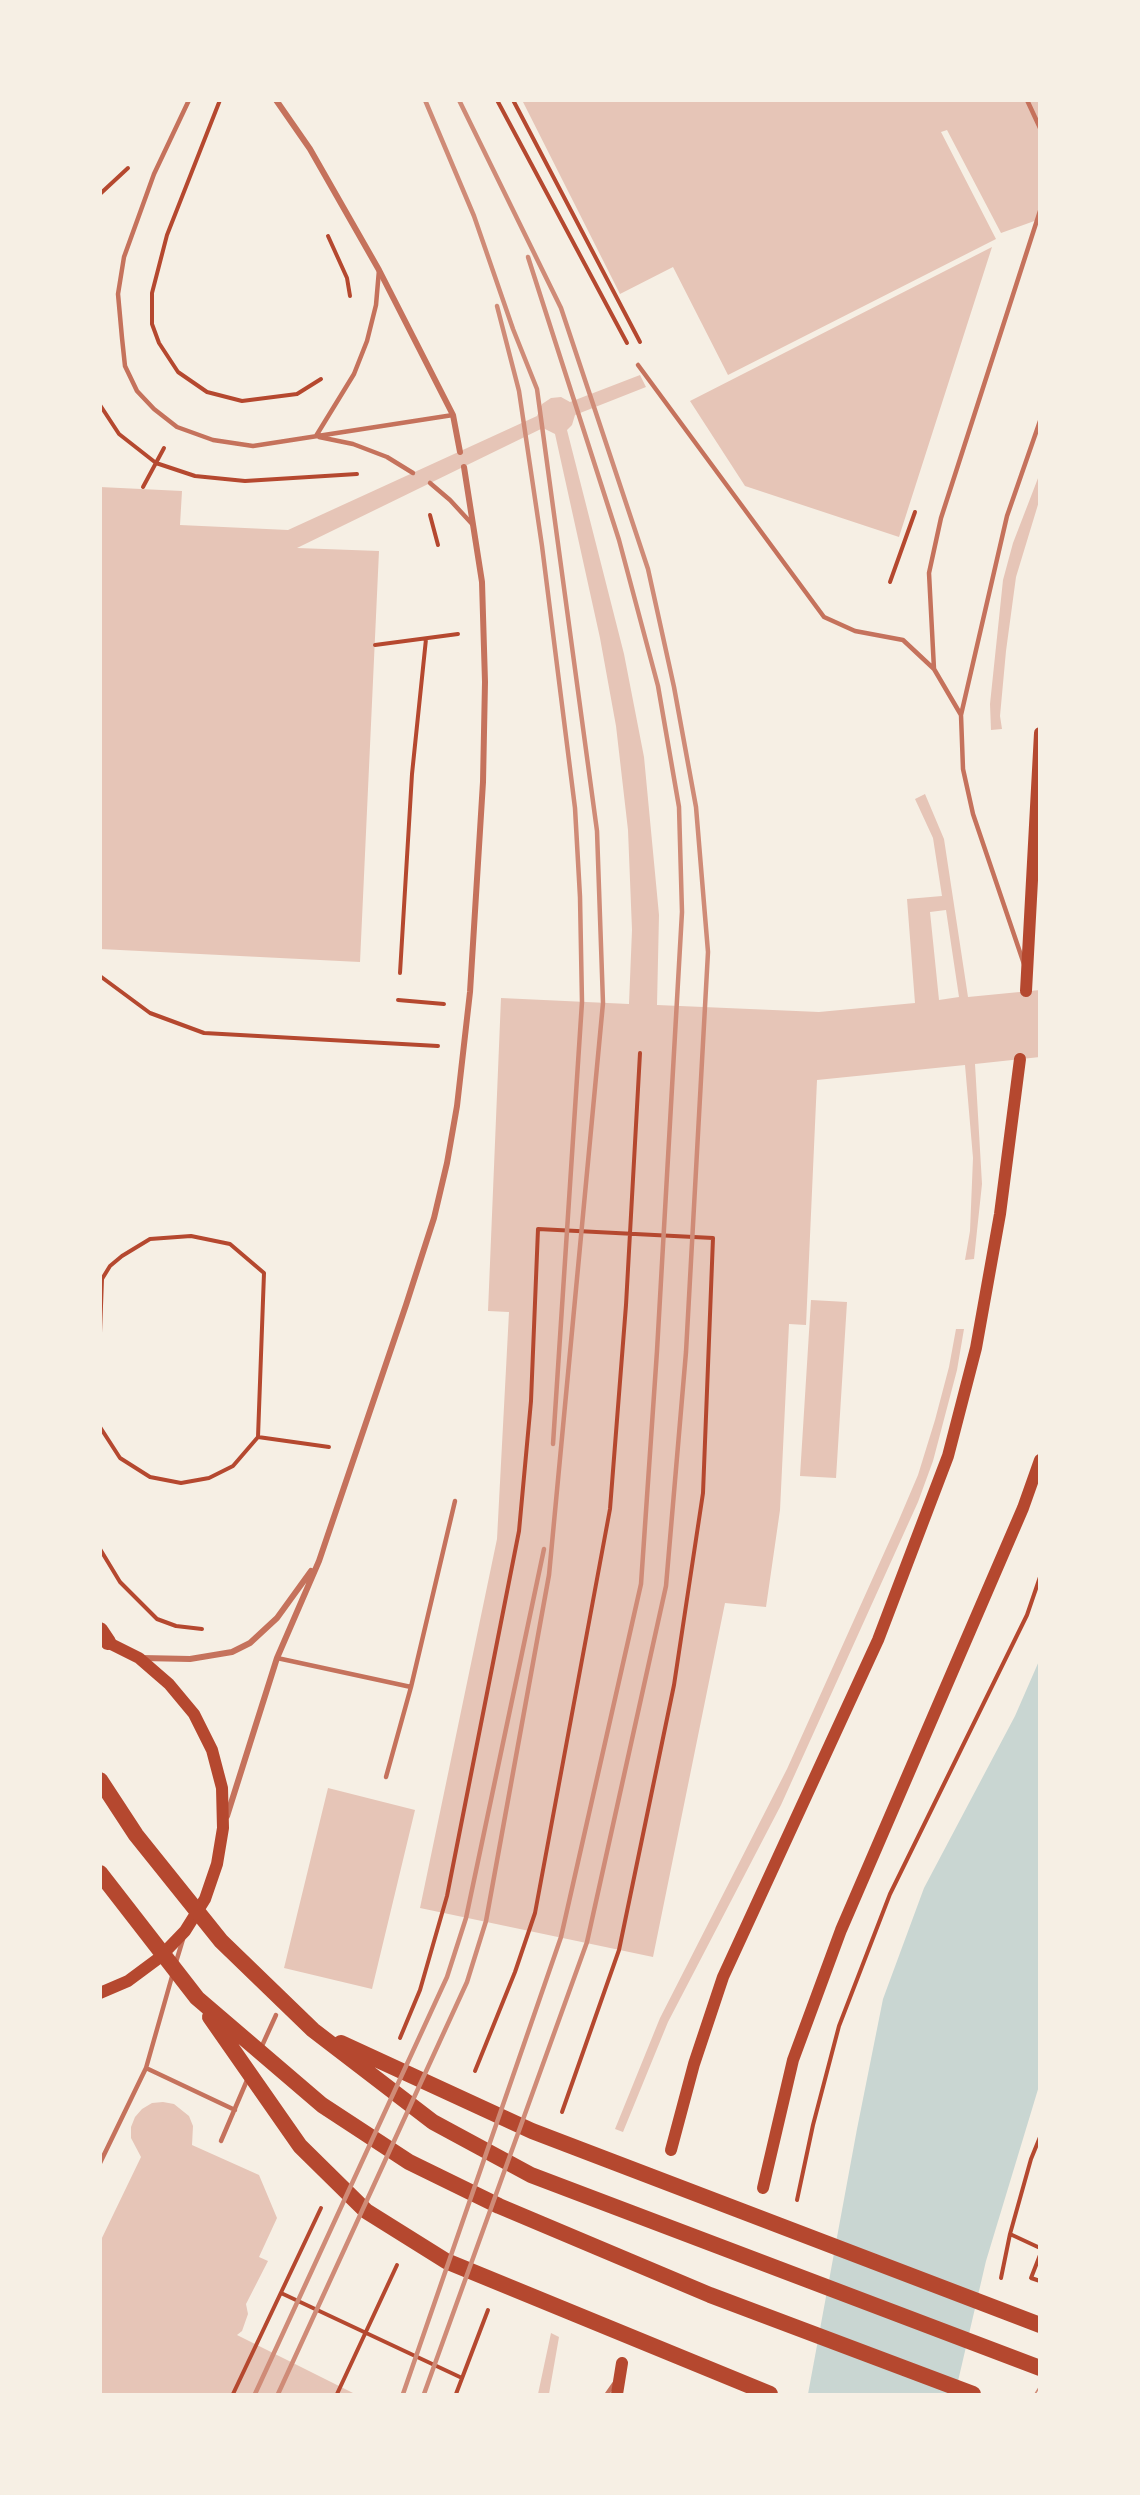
<!DOCTYPE html>
<style>
body{margin:0}
#map{position:relative;width:1140px;height:2495px;overflow:hidden;background:#f6efe4;font-family:"Varela Round",sans-serif}
canvas{display:block}
.frame{position:absolute;inset:0;border:102px solid #f6efe4;pointer-events:none}
</style>
<div id="map">
<canvas width="1140" height="2495"></canvas>
<div class="frame"></div>
</div>
<script>
const ctx = document.querySelector('canvas').getContext('2d');
ctx.lineJoin = 'round';
function paint(path, color) {
  ctx.fillStyle = color;
  ctx.fill(path, 'evenodd');
}
function shape(rows) {
  const path = new Path2D();
  for (const r of rows) {
    path.moveTo(r[0], r[1]);
    for (let i = 2; i < r.length; i += 2) path.lineTo(r[i], r[i + 1]);
  }
  return path;
}
function trace(path, color, width, dash) {
  ctx.strokeStyle = color;
  ctx.lineWidth = width;
  ctx.lineCap = dash ? 'butt' : 'round';
  ctx.setLineDash(dash || []);
  ctx.stroke(path);
}
const water = shape([
 [1039,1661,1039,2086,986,2261,955,2394,808,2394,857,2129,883,1999,924,1888,1015,1716]
]);
const building = shape([
 [522,100,1040,100,1040,219,1001,233,947,130,941,132,996,239,728,375,673,267,620,294],
 [992,247,899,537,745,486,690,401],
 [640,375,646,387,575,415,572,425,567,430,624,654,644,757,659,915,657,1005,819,1012,915,1003,907,899,942,896,933,838,915,799,925,794,944,839,968,997,1040,990,1040,1057,975,1064,982,1184,974,1259,965,1260,970,1231,973,1158,965,1065,817,1080,806,1325,789,1324,780,1510,766,1607,725,1603,653,1957,420,1908,497,1539,509,1312,488,1311,501,998,629,1004,632,930,628,830,616,726,600,638,555,434,543,428,297,548,379,551,360,962,100,949,100,487,182,491,180,525,288,530,537,416,542,404,551,398,561,397,570,402],
 [946,910,959,997,939,1000,930,912],
 [1040,473,1040,498,1016,577,1006,651,1000,716,1002,729,991,730,990,704,1003,580,1013,543],
 [811,1300,847,1302,836,1478,800,1476],
 [956,1329,964,1329,957,1370,933,1461,918,1502,781,1805,668,2022,623,2132,615,2129,660,2018,787,1769,898,1522,918,1475,935,1420,949,1367],
 [328,1788,415,1810,372,1989,284,1968],
 [163,2102,174,2104,189,2116,193,2126,192,2145,259,2175,277,2218,259,2257,268,2261,246,2304,248,2314,242,2331,237,2335,355,2394,100,2394,100,2242,141,2157,131,2138,131,2127,135,2117,142,2109,152,2103],
 [551,2333,559,2337,549,2394,538,2394]
]);
const path = shape([
 [220,100,167,235,152,293,152,324,159,343,178,372,207,392,242,401,297,394,321,379],
 [497,100,627,343],
 [513,100,640,342],
 [100,194,128,168],
 [328,236,347,278,350,296],
 [100,405,119,434,156,463,195,476,245,481,357,474],
 [143,487,164,448],
 [430,515,438,545],
 [890,582,915,512],
 [375,645,458,634],
 [400,973,412,774,426,639],
 [100,976,150,1013,204,1033,438,1046],
 [398,1000,444,1004],
 [100,1333,102,1279,110,1266,122,1256,150,1239,191,1236,230,1244,264,1273,258,1437],
 [100,1427,120,1458,150,1477,181,1483,209,1478,233,1466,258,1437,329,1447],
 [100,1549,120,1582,157,1619,176,1626,202,1629],
 [400,2038,420,1990,447,1896,519,1531,531,1401,538,1229,713,1238,703,1493,674,1685,619,1950,562,2112],
 [475,2071,515,1972,535,1913,610,1509,626,1305,640,1053],
 [797,2200,813,2125,839,2026,890,1894,1027,1615,1040,1577],
 [1010,2234,1040,2248],
 [1040,2255,1031,2278,1040,2281],
 [1001,2278,1010,2234,1031,2159,1040,2137],
 [281,2293,462,2378],
 [233,2394,321,2208],
 [337,2394,397,2265],
 [456,2394,488,2310]
]);
const service = shape([
 [189,100,154,174,124,257,118,294,122,338,125,366,137,391,154,409,177,427,213,440,253,446,453,415],
 [1027,100,1040,128],
 [638,365,824,617,855,631,903,640,934,669],
 [316,436,354,374,367,341,376,305,379,270],
 [319,437,353,444,387,457,413,473],
 [430,483,450,500,473,525],
 [961,715,934,669,929,573,941,518,1040,211],
 [1024,964,973,814,963,769,961,715,1007,516,1040,421],
 [277,1658,411,1687],
 [386,1777,411,1687,455,1501],
 [176,1962,183,1939],
 [261,2048,276,2015],
 [146,2068,235,2110],
 [221,2141,248,2078],
 [100,2163,146,2068,173,1973],
 [607,2394,614,2384]
]);
const minor = shape([
 [276,100,310,149,379,270,453,415,460,452],
 [142,1658,190,1659,232,1652,250,1643,277,1618,311,1571],
 [227,1816,277,1658,319,1561,406,1305,434,1218,447,1163,457,1106,470,992,483,782,485,682,482,582,464,467]
]);
const secondary = shape([
 [1026,991,1040,733],
 [100,1993,128,1981,159,1958,185,1931,205,1899,217,1864,223,1828,222,1788,212,1750,194,1714,169,1684,139,1658,101,1639],
 [671,2150,694,2064,723,1977,878,1640,948,1456,976,1348,1000,1214,1020,1059],
 [763,2188,793,2060,841,1930,1023,1508,1040,1460],
 [617,2394,622,2363]
]);
const trunk = shape([
 [100,1630,108,1642],
 [100,1780,136,1835,221,1941,313,2030,433,2122,531,2175,1040,2368],
 [100,1873,197,1998,322,2105,409,2162,499,2206,710,2295,973,2394],
 [210,2017,300,2146,366,2211,446,2261,770,2394],
 [341,2043,532,2131,1040,2325]
]);
const tram = shape([
 [1035,2394,1040,2386]
]);
const rail = shape([
 [497,306,519,391,542,546,575,808,580,897,582,1002,553,1444],
 [255,2394,447,1977,466,1918,544,1549],
 [278,2394,467,1982,486,1921,549,1575,603,1003,597,831,537,389,513,329,474,216,425,100],
 [403,2394,561,1937,641,1584,657,1351,682,912,679,807,658,686,619,540,528,257],
 [424,2394,587,1942,666,1586,686,1352,708,952,696,807,674,687,648,569,561,308,459,100]
]);
paint(water, '#c9d6d2');
paint(building, '#e6c5b7');
trace(path, '#b5482f', 4);
trace(service, '#c5725c', 4.5);
trace(minor, '#c5725c', 6);
trace(secondary, '#b5482f', 12);
trace(trunk, '#b5482f', 16);
trace(tram, '#cf8b77', 1.5);
trace(rail, '#cf8b77', 4.5);
</script>
